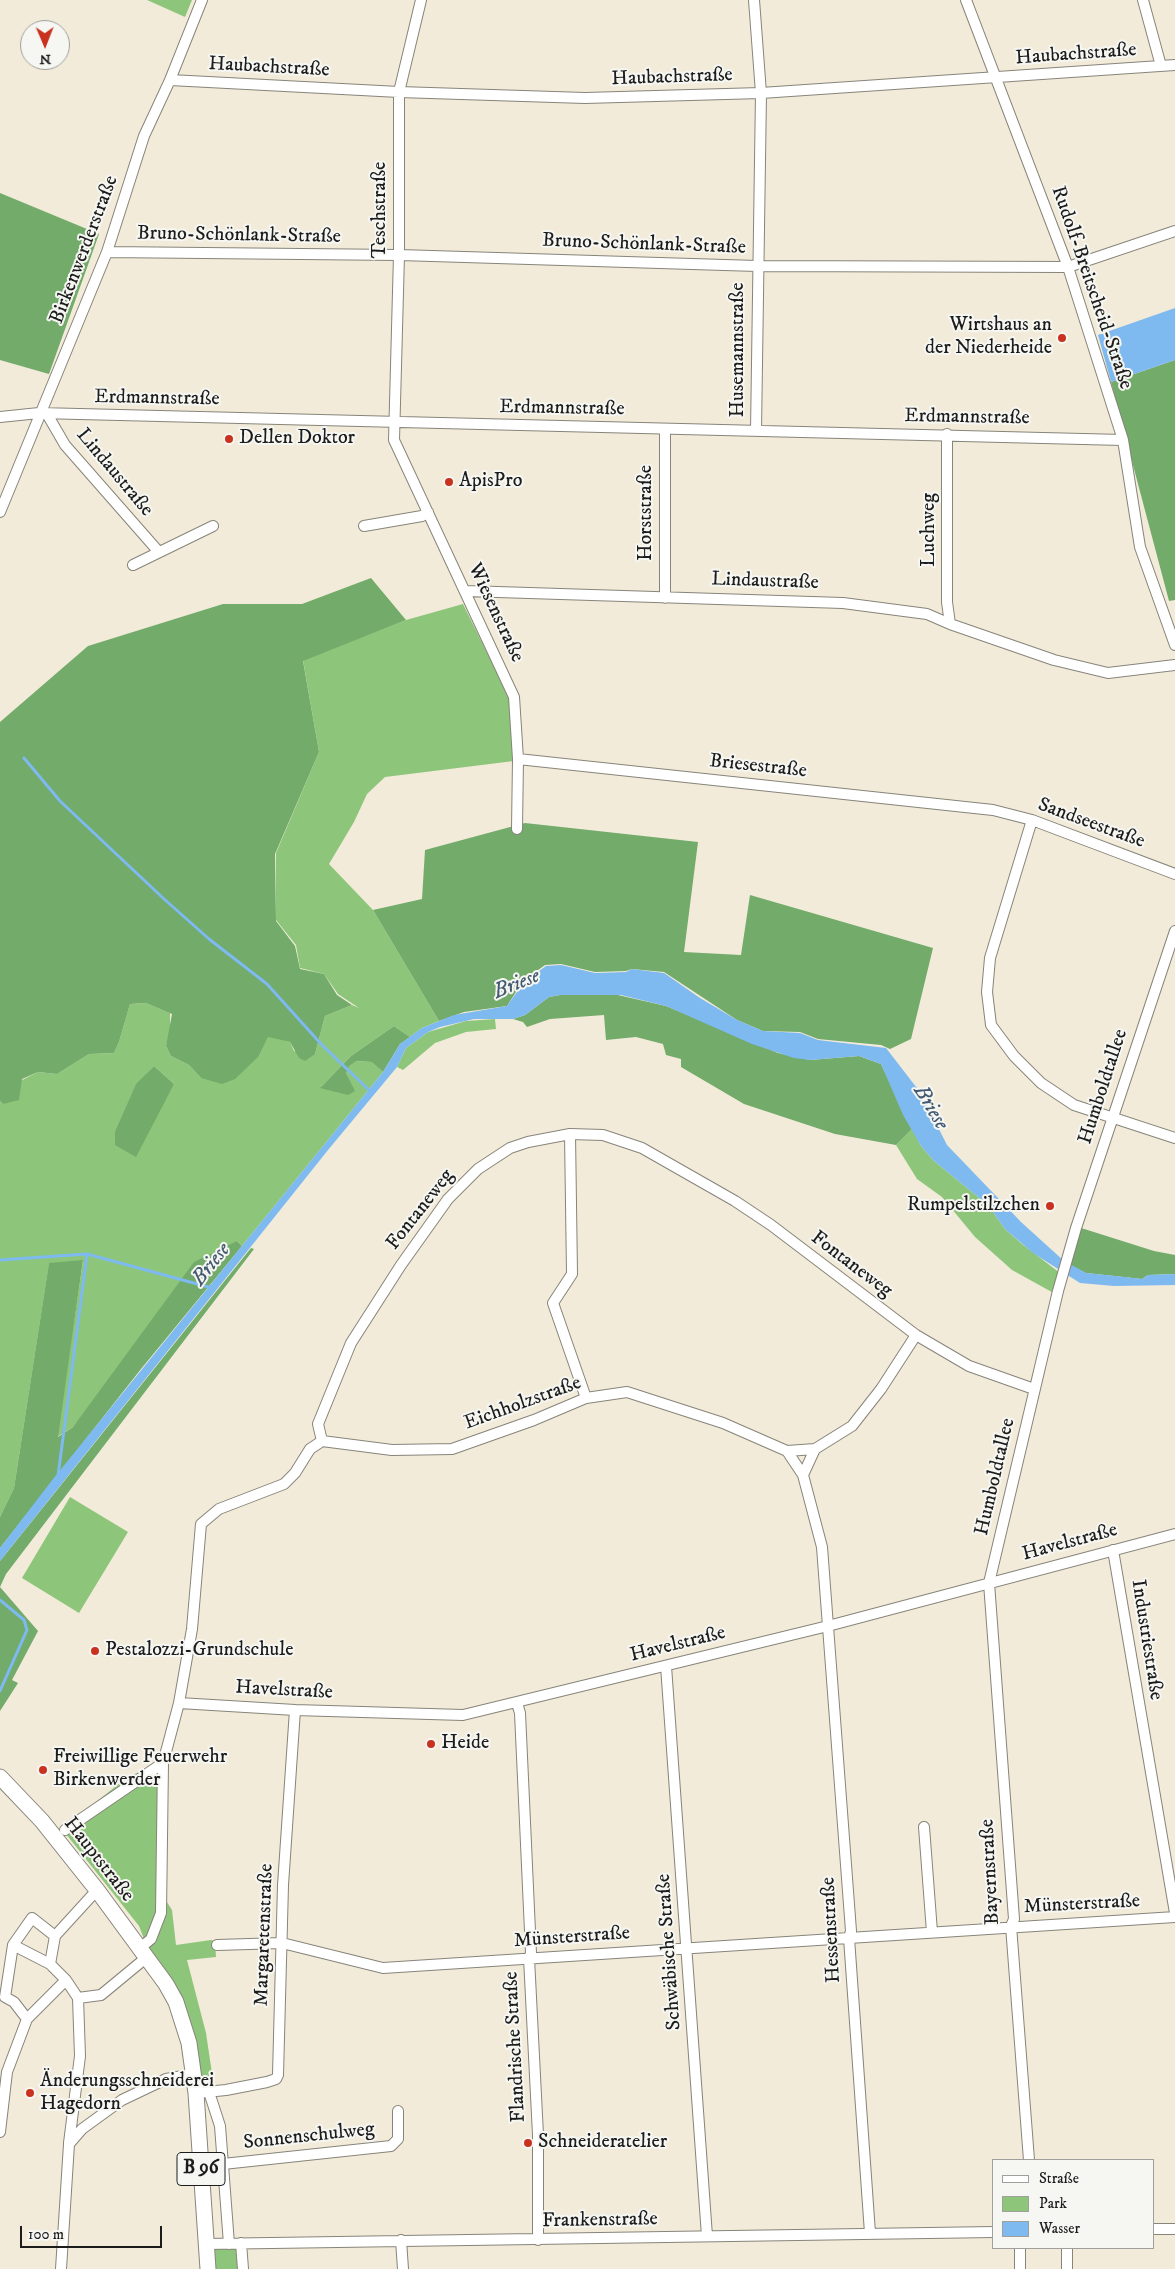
<!DOCTYPE html>
<meta charset="utf-8">
<style>
body{margin:0}
#map{position:relative;width:1175px;height:2269px;overflow:hidden;background:#f2ebd9;font-family:"IM FELL DW Pica",serif}
canvas{display:block}
.legend{position:absolute;left:992px;top:2159px;width:162px;height:90px;box-sizing:border-box;background:#f6f6f2;border:1px solid #9f9f9c;margin:0;padding:6px 9px;list-style:none;font-size:15px;color:#1c1c1c}
.legend li{display:flex;align-items:center;gap:10px;height:25px}
.legend b{width:25px;border:1px solid #9f9f9c}
.north{position:absolute;left:20px;top:20px;width:50px;height:50px;box-sizing:border-box;background:#f6f6f2;border:1px solid #9f9f9c;border-radius:50%;rotate:179deg;font-size:14px;font-weight:700;line-height:20px;text-align:center;color:#1c1c1c}
.north::after{content:'';display:block;margin:auto;width:18px;height:22px;background:#c8321e;clip-path:polygon(50% 0,100% 100%,50% 72%,0 100%)}
.scale{position:absolute;left:20px;top:2226px;width:142px;height:22px;box-sizing:border-box;border:2px solid #1c1c1c;border-top:0;padding-left:6px;font-size:15px;line-height:18px;white-space:nowrap;color:#1c1c1c;-webkit-text-stroke:4px #f6f6f2;paint-order:stroke}
</style>
<div id="map">
<canvas width="1175" height="2269"></canvas>
<ul class="legend">
<li><b style="height:6px;background:#fff"></b>Straße</li>
<li><b style="height:14px;background:#8dc67a"></b>Park</li>
<li><b style="height:14px;background:#7eb9f0"></b>Wasser</li>
</ul>
<div class="north">N</div>
<div class="scale">100 m</div>
</div>
<script>
const ctx = document.querySelector('canvas').getContext('2d');
ctx.lineJoin = 'round';
function paint(path, color) {
  ctx.fillStyle = color;
  ctx.fill(path, 'evenodd');
}
function shape(rows) {
  const path = new Path2D();
  for (const r of rows) {
    path.moveTo(r[0], r[1]);
    for (let i = 2; i < r.length; i += 2) path.lineTo(r[i], r[i + 1]);
  }
  return path;
}
function trace(path, color, width, dash) {
  ctx.strokeStyle = color;
  ctx.lineWidth = width;
  ctx.lineCap = dash ? 'butt' : 'round';
  ctx.setLineDash(dash || []);
  ctx.stroke(path);
}
function label(font, color, halo, rows, align = 'center') {
  ctx.font = font + ' "IM FELL DW Pica",serif';
  ctx.lineWidth = 4;
  ctx.setLineDash([]);
  ctx.textBaseline = 'middle';
  ctx.strokeStyle = halo;
  ctx.fillStyle = color;
  for (const [text, x, y, turn = 0] of rows) {
    ctx.save();
    ctx.translate(x, y);
    ctx.rotate((+turn || 0) * Math.PI / 180);
    ctx.textAlign = isNaN(turn) ? turn : align;
    if (halo) ctx.strokeText(text, 0, 0);
    ctx.fillText(text, 0, 0);
    ctx.restore();
  }
}
const green = shape([
 [147,0,192,0,185,17],
 [463,604,509,697,514,761,385,777,367,794,354,822,329,864,373,910,439,1021,422,1028,410,1037,394,1026,351,1056,321,1087,354,1091,346,1073,348,1066,355,1061,373,1062,383,1072,242,1246,237,1241,73,1427,57,1437,83,1261,49,1264,14,1488,0,1517,0,1101,3,1104,22,1080,38,1072,57,1074,89,1054,114,1053,119,1042,130,1004,146,1003,170,1013,170,1032,166,1046,171,1056,189,1065,201,1078,259,1056,268,1036,290,1042,294,1051,315,1054,325,1016,352,1005,359,1008,338,994,324,974,300,968,296,945,276,920,276,853,319,752,303,660,406,620],
 [154,1066,174,1084,115,1131,136,1085],
 [495,1019,496,1029,466,1032,435,1043,403,1070,397,1067,406,1048,428,1032,466,1021],
 [912,1129,921,1146,934,1161,988,1205,1005,1229,1022,1244,1060,1273,1059,1296,1012,1270,975,1237,942,1197,917,1179,896,1145],
 [70,1497,128,1532,79,1613,22,1578],
 [161,1761,165,1899,172,1910,176,1945,211,1940,215,1941,216,1957,187,1960,206,2033,213,2080,199,2081,139,1926,62,1829,125,1779],
 [246,2247,247,2269,212,2269,211,2248]
]);
const forest = shape([
 [0,193,99,234,49,374,0,360],
 [1175,360,1175,600,1169,601,1111,382],
 [371,578,406,620,303,661,319,752,275,854,276,921,295,946,300,969,324,974,337,995,352,1005,325,1016,315,1054,305,1061,299,1058,290,1042,268,1037,259,1056,235,1079,222,1084,201,1078,189,1065,171,1056,166,1046,172,1014,146,1003,130,1004,119,1042,114,1053,89,1054,57,1074,38,1072,22,1079,19,1100,3,1104,0,1101,0,722,88,646,223,604,302,604],
 [525,823,698,842,684,952,741,955,750,895,933,948,911,1039,890,1049,881,1045,818,1039,800,1032,763,1031,737,1020,664,972,632,969,626,971,595,972,561,964,545,965,523,981,507,1006,464,1012,439,1021,373,910,422,899,425,850],
 [609,993,666,1006,778,1053,810,1060,859,1056,881,1064,912,1129,896,1145,835,1134,744,1104,681,1067,681,1059,666,1055,663,1044,636,1037,606,1040,604,1015,550,1019,527,1027,523,1022,513,1019,525,1015,549,997,560,995],
 [394,1026,410,1037,400,1044,383,1072,372,1062,356,1061,349,1066,346,1073,355,1091,348,1095,320,1088,351,1056],
 [154,1066,174,1084,136,1157,115,1145,115,1131,136,1084],
 [1078,1227,1154,1251,1175,1255,1175,1274,1148,1275,1142,1279,1086,1273,1068,1264],
 [237,1241,242,1246,141,1369,0,1548,0,1517,14,1488,49,1263,83,1260,58,1437,73,1427,194,1262],
 [251,1248,254,1249,6,1574,0,1587,38,1631,12,1680,18,1683,0,1711,0,1561]
]);
const water = shape([
 [1175,308,1175,360,1111,382,1098,335],
 [561,965,595,973,626,972,632,969,664,973,700,998,737,1020,763,1031,800,1033,818,1040,886,1048,920,1092,947,1145,1021,1222,1064,1261,1086,1273,1125,1277,1142,1279,1148,1275,1175,1274,1175,1285,1114,1286,1080,1283,1033,1253,1005,1229,988,1205,934,1161,921,1146,903,1115,881,1064,859,1056,810,1060,794,1058,752,1044,666,1006,621,995,560,995,549,997,525,1015,513,1019,474,1019,440,1027,428,1032,406,1048,397,1067,328,1150,0,1561,0,1548,53,1479,383,1072,400,1044,422,1028,454,1015,507,1006,524,982,546,966]
]);
const stream = shape([
 [24,758,60,801,163,898,209,939,267,984,322,1045,370,1091],
 [0,1260,87,1254,212,1288],
 [58,1476,87,1254],
 [0,1600,24,1620,27,1630,0,1691]
]);
const street = shape([
 [421,0,399,92,399,255,394,440,514,697,518,759,517,829],
 [754,0,761,93,756,431],
 [966,0,1068,267,1123,440,1140,547,1175,645],
 [1143,0,1161,66],
 [170,80,399,92,585,98,761,93,1175,65],
 [107,252,399,255,757,266,1068,267,1175,231],
 [47,414,65,445,158,551],
 [0,417,39,413,1123,440],
 [947,434,947,602,950,624],
 [0,512,107,252,144,136,170,80,202,0],
 [364,526,422,516,428,512],
 [133,565,213,526],
 [466,591,843,603,927,614,950,624,1054,660,1108,673,1175,665],
 [665,598,665,429],
 [518,759,993,810,1032,820,1175,874],
 [1032,820,990,958,987,992,991,1025,1014,1056,1041,1083,1074,1105,1175,1138],
 [570,1134,572,1274,553,1303,586,1398],
 [322,1441,392,1450,452,1449,534,1420,586,1398,627,1392,723,1423,787,1451,815,1449],
 [787,1451,803,1475,822,1547,851,1931,849,1938,870,2233],
 [803,1475,815,1449,852,1426,881,1389,916,1335],
 [1113,1550,1175,1913],
 [666,1666,707,2236],
 [179,1703,295,1710,463,1715,828,1626,1175,1534],
 [517,1703,520,1713,531,1953,529,1958,538,2135,538,2240],
 [924,1827,932,1932],
 [65,1830,163,1763],
 [13,1945,50,1964,66,1980,78,1998,80,2056,69,2143],
 [217,1945,282,1943,383,1968,1175,1917],
 [140,1948,151,1939,161,1913,163,1763,179,1703,192,1629,201,1524,219,1509,284,1484,295,1473,310,1449,322,1441,318,1424,351,1343,401,1265,448,1199,478,1169,510,1148,528,1142,570,1134,603,1135,642,1148,735,1201,771,1225,916,1335,969,1366,1034,1389],
 [50,1964,55,1936,97,1890],
 [78,1998,101,1995,147,1957],
 [27,2019,14,2002,5,1997,13,1945,32,1918,55,1936],
 [209,2092,220,2126,229,2244],
 [196,2093,226,2090,267,2082,276,2079,278,2075,283,1885,295,1710],
 [0,2132,7,2072,27,2019,66,1980],
 [1029,2160,1011,1926,1014,1919,989,1583,1058,1291,1076,1228,1175,931],
 [223,2164,391,2146,398,2139,398,2111],
 [1154,2229,1175,2229],
 [401,2240,403,2269],
 [241,2243,243,2269],
 [206,2244,994,2232],
 [1067,2248,1067,2269],
 [61,2269,69,2144,82,2129,122,2100,166,2079,194,2074],
 [1020,2269,1020,2248]
]);
const primary = shape([
 [0,1777,42,1821,97,1890,166,1984,176,2002,189,2043,196,2093,208,2269]
]);
const markers = [
 [1062,338,5,"#c8321e"],
 [229,439,5,"#c8321e"],
 [449,482,5,"#c8321e"],
 [1050,1206,5,"#c8321e"],
 [95,1651,5,"#c8321e"],
 [431,1744,5,"#c8321e"],
 [43,1770,5,"#c8321e"],
 [30,2093,5,"#c8321e"],
 [528,2143,5,"#c8321e"]
];
const shields = [
 [201,2169,48]
];
const shieldNames = [
 ["B 96",201,2169]
];
const streetNames = [
 ["Haubachstraße",1076,55,-4],
 ["Haubachstraße",269,68,3],
 ["Haubachstraße",672,78,-2],
 ["Teschstraße",381,210,-90],
 ["Bruno-Schönlank-Straße",239,236,1],
 ["Bruno-Schönlank-Straße",644,245,2],
 ["Birkenwerderstraße",85,250,-69],
 ["Rudolf-Breitscheid-Straße",1091,288,71],
 ["Husemannstraße",739,350,-90],
 ["Erdmannstraße",157,399,1],
 ["Erdmannstraße",562,409,1],
 ["Erdmannstraße",967,418,1],
 ["Lindaustraße",114,473,50],
 ["Horststraße",647,513,-90],
 ["Luchweg",930,530,-90],
 ["Lindaustraße",765,582,2],
 ["Wiesenstraße",495,613,65],
 ["Briesestraße",758,767,6],
 ["Sandseestraße",1091,824,20],
 ["Humboldtallee",1104,1087,-72],
 ["Fontaneweg",421,1210,-52],
 ["Fontaneweg",851,1265,37],
 ["Eichholzstraße",523,1404,-20],
 ["Humboldtallee",996,1477,-77],
 ["Havelstraße",1070,1543,-15],
 ["Industriestraße",1146,1640,81],
 ["Havelstraße",678,1645,-14],
 ["Havelstraße",284,1691,3],
 ["Hauptstraße",98,1860,52],
 ["Bayernstraße",991,1872,-93],
 ["Münsterstraße",1082,1905,-3],
 ["Hessenstraße",832,1930,-93],
 ["Margaretenstraße",265,1935,-88],
 ["Münsterstraße",572,1938,-4],
 ["Schwäbische Straße",670,1952,-94],
 ["Flandrische Straße",516,2047,-93],
 ["Sonnenschulweg",309,2137,-6],
 ["Frankenstraße",600,2221,-1]
];
const poiNames = [
 ["Wirtshaus an",1052,326,"right"],
 ["der Niederheide",1052,349,"right"],
 ["Dellen Doktor",239,439],
 ["ApisPro",459,482],
 ["Rumpelstilzchen",1040,1206,"right"],
 ["Pestalozzi-Grundschule",105,1651],
 ["Heide",441,1744],
 ["Freiwillige Feuerwehr",53,1758],
 ["Birkenwerder",53,1781],
 ["Änderungsschneiderei",40,2082],
 ["Hagedorn",40,2105],
 ["Schneideratelier",538,2143]
];
const waterNames = [
 ["Briese",517,985,-22],
 ["Briese",930,1108,59],
 ["Briese",212,1265,-51]
];
paint(green, '#8dc67a');
paint(forest, '#72ab6a');
paint(water, '#7eb9f0');
trace(stream, '#7eb9f0', 3);
trace(street, '#87847a', 12);
trace(primary, '#87847a', 17);
trace(street, '#fff', 10);
trace(primary, '#fff', 15);
for (const [x, y, r, color] of markers) {
  const dot = new Path2D();
  dot.arc(x, y, r, 0, 2 * Math.PI);
  ctx.fillStyle = color;
  ctx.fill(dot);
  trace(dot, '#f6f6f2', 2);
}
for (const [x, y, w] of shields) {
  const box = new Path2D();
  box.roundRect(x - w / 2, y - 16.5, w, 33, 4);
  ctx.fillStyle = '#f6f6f2';
  ctx.fill(box);
  trace(box, '#1c1c1c', 1);
}
label('bold 19px', '#1c1c1c', null, shieldNames);
label('20px', '#1c1c1c', '#f6f6f2', streetNames);
label('20px', '#1c1c1c', '#f6f6f2', poiNames, 'left');
label('italic 21px', '#435b71', '#f6f6f2', waterNames);
</script>
